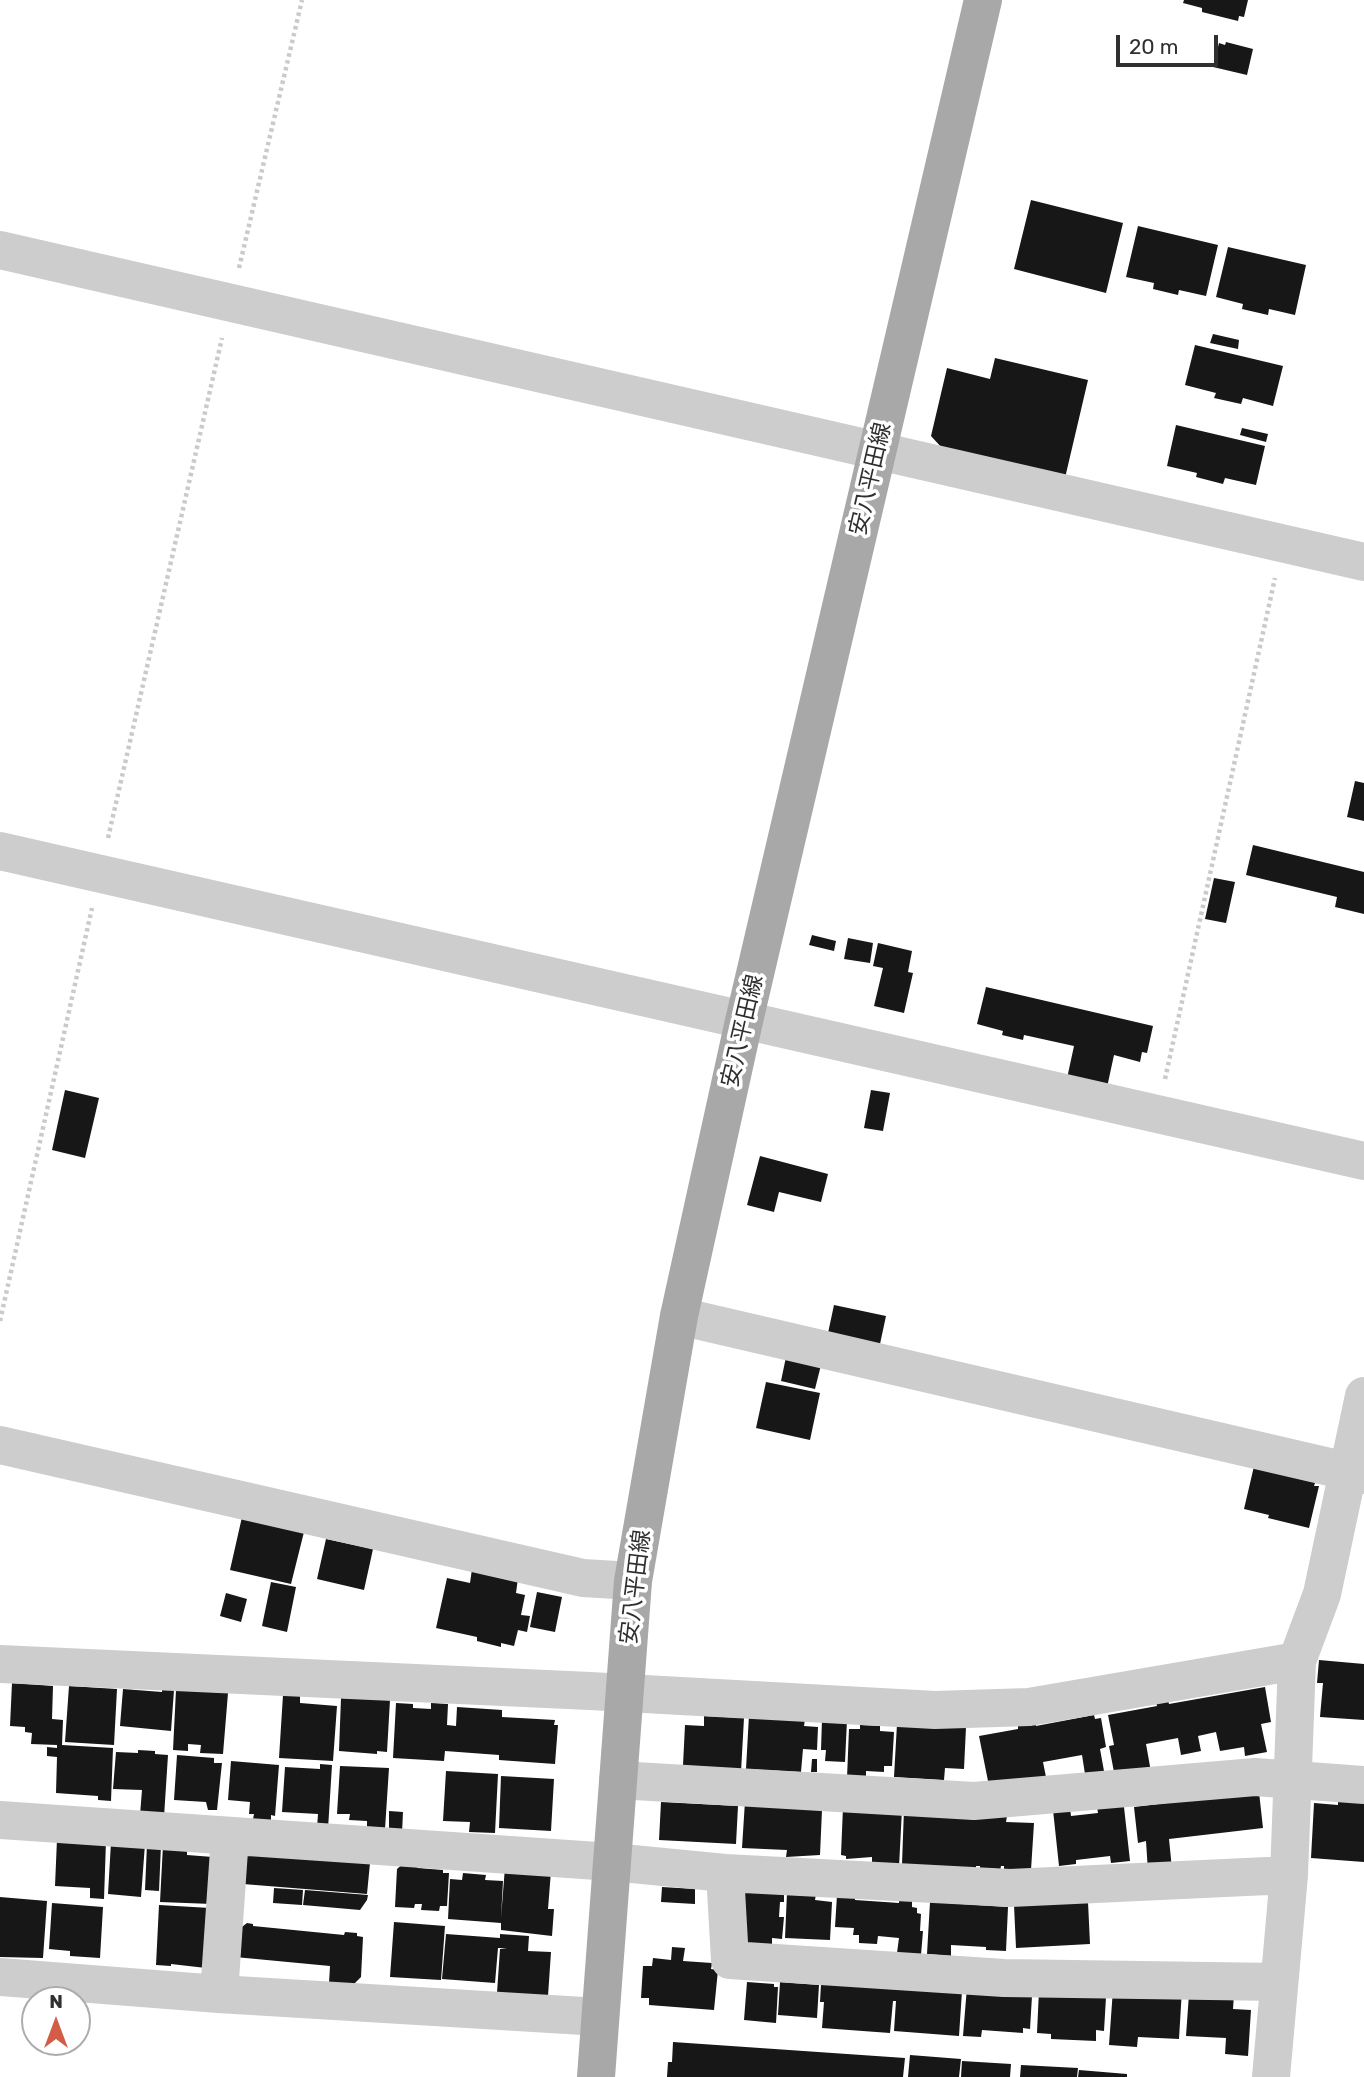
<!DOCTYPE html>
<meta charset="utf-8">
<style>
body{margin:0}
#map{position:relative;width:1364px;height:2077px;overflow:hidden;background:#fff;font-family:Rubik,sans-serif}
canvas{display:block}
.north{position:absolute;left:21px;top:1986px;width:70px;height:70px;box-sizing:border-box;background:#fff;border:2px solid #acacac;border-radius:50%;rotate:0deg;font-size:19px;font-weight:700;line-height:28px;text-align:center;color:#303030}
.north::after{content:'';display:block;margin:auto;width:24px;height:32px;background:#d15d47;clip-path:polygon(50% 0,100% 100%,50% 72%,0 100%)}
.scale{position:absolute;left:1116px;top:35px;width:102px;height:32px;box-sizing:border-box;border:4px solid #303030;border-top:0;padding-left:9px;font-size:21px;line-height:24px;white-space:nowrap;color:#303030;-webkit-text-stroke:5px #fff;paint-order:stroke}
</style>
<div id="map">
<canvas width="1364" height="2077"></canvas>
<div class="north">N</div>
<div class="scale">20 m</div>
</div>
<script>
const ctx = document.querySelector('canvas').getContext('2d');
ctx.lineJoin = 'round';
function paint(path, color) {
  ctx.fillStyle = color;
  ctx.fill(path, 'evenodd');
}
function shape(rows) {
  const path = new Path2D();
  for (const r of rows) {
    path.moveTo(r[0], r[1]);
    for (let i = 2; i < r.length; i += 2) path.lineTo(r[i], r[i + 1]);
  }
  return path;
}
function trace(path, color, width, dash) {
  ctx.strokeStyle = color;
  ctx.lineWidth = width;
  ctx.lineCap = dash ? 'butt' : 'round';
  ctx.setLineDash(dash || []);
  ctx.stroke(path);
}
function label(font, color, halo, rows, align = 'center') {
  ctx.font = font + ' Rubik,"Noto Sans JP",sans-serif';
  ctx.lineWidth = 7;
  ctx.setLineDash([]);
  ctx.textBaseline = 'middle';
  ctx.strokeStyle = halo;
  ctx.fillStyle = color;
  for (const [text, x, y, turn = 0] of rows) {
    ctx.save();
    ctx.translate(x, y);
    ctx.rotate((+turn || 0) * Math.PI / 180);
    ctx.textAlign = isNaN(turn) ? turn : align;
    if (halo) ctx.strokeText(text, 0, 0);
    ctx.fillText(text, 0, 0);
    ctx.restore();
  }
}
const building = shape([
 [1184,0,1248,0,1244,17,1239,16,1238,21,1202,12,1202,8,1183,3],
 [1226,42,1253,49,1247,75,1213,67,1219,43,1225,45],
 [1031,200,1123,223,1106,293,1014,269],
 [1138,226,1218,245,1206,296,1179,290,1178,295,1153,289,1154,283,1126,277],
 [1228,247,1306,265,1295,315,1269,309,1268,315,1242,309,1243,304,1216,297],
 [1213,334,1239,340,1238,349,1210,343],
 [1195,345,1283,366,1273,406,1243,398,1241,404,1214,398,1216,393,1185,385],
 [995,358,1088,380,1065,478,942,448,931,436,947,368,990,379],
 [1176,425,1265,446,1256,485,1225,478,1223,484,1196,477,1197,473,1167,466],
 [1242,428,1268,434,1266,442,1240,435],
 [1355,781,1364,783,1364,821,1347,817],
 [1253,845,1364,872,1364,914,1335,907,1337,897,1246,875],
 [1214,878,1235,882,1226,923,1205,919],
 [812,935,836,941,834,951,809,945],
 [848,938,873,943,870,963,844,959],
 [878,943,912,951,908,972,913,973,904,1013,874,1006,883,968,873,966],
 [986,987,1153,1026,1147,1053,1142,1052,1140,1062,1114,1055,1106,1092,1066,1083,1074,1046,1024,1035,1023,1040,1002,1035,1003,1031,977,1024],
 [65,1090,99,1098,85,1158,52,1150],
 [871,1090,890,1093,883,1131,864,1128],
 [760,1156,828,1174,821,1202,779,1192,774,1212,747,1205],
 [834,1305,886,1316,880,1344,828,1333],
 [786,1357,821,1365,815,1389,781,1381],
 [766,1382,820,1393,810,1440,756,1428],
 [1255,1462,1316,1480,1314,1486,1319,1486,1309,1528,1268,1518,1269,1515,1244,1509],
 [242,1517,304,1532,291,1584,230,1570],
 [326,1539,373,1549,364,1590,317,1579],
 [472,1569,518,1578,516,1593,525,1595,521,1615,530,1616,527,1632,518,1630,514,1646,501,1643,501,1647,477,1641,477,1637,436,1628,447,1578,470,1583],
 [271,1582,296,1587,287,1632,262,1626],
 [537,1592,562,1597,555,1632,530,1627],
 [226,1593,247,1599,241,1622,220,1616],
 [1319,1660,1364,1664,1364,1720,1320,1717,1323,1683,1317,1683],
 [12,1683,53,1686,52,1719,63,1720,62,1745,113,1748,111,1801,98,1800,98,1796,56,1793,57,1757,47,1756,47,1747,57,1748,57,1745,31,1744,32,1733,25,1732,25,1727,10,1726],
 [69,1686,117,1689,114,1745,65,1742],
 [1265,1687,1271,1722,1261,1724,1267,1752,1245,1756,1244,1747,1220,1751,1216,1732,1198,1736,1201,1751,1181,1755,1178,1738,1146,1744,1151,1772,1114,1772,1109,1746,1114,1745,1108,1715,1157,1706,1156,1702,1168,1700,1169,1704],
 [123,1689,162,1692,162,1689,174,1690,171,1731,120,1726],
 [176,1690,228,1693,223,1754,200,1753,201,1745,188,1744,188,1751,173,1750],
 [283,1695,300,1696,300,1703,337,1706,333,1761,279,1758],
 [341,1698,390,1700,387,1752,377,1751,377,1754,339,1751],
 [396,1703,413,1704,413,1708,431,1709,431,1703,448,1704,447,1725,456,1726,457,1707,502,1710,502,1717,555,1720,554,1725,558,1725,555,1764,499,1760,499,1755,445,1751,444,1761,393,1758],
 [749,1715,805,1719,804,1726,818,1727,817,1750,803,1749,801,1772,746,1769],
 [1094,1715,1095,1719,1101,1718,1106,1747,1100,1749,1104,1771,1085,1774,1082,1755,1043,1762,1047,1782,989,1786,979,1736,1018,1729,1018,1726,1035,1723,1036,1726],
 [704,1716,744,1718,741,1772,683,1765,685,1725,704,1726],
 [822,1719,847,1720,845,1762,825,1761,826,1750,821,1750],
 [897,1724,966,1727,964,1769,945,1768,944,1780,894,1777],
 [860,1725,880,1726,880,1731,894,1732,892,1766,884,1766,884,1772,866,1771,866,1778,847,1778,849,1729,860,1729],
 [138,1750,155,1751,155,1754,168,1755,164,1817,140,1815,142,1790,113,1789,116,1752,138,1753],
 [177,1755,214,1758,214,1763,222,1763,217,1810,208,1810,206,1802,174,1800],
 [812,1759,817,1759,817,1772,811,1772],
 [231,1761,279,1765,275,1816,271,1815,271,1821,253,1819,254,1814,249,1814,250,1802,228,1800],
 [320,1764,332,1765,328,1829,317,1828,318,1814,282,1812,285,1767,320,1769],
 [340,1766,389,1768,385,1829,367,1828,367,1821,349,1820,350,1814,337,1814],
 [446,1771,498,1774,495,1833,469,1832,470,1822,443,1821],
 [501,1776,554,1779,551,1831,499,1828],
 [1259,1792,1263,1828,1169,1839,1172,1869,1148,1872,1146,1841,1138,1843,1134,1807],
 [1338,1800,1364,1802,1364,1862,1311,1858,1314,1803,1338,1805],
 [745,1801,822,1810,820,1855,786,1857,787,1850,742,1848],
 [661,1802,738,1806,736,1844,659,1840],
 [843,1807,902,1809,899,1867,872,1866,872,1857,846,1859,846,1856,841,1855],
 [1097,1807,1124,1807,1130,1861,1111,1863,1110,1856,1076,1860,1076,1864,1059,1866,1053,1810,1070,1808,1071,1816,1098,1813],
 [904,1809,1007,1816,1006,1822,1034,1823,1031,1870,1004,1869,1004,1866,1001,1866,1000,1871,980,1870,980,1866,976,1866,976,1870,902,1864],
 [389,1811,403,1812,402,1833,389,1833],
 [57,1839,106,1841,104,1899,90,1898,90,1888,55,1886],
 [111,1842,145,1844,141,1897,108,1894],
 [147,1844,161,1845,159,1891,145,1890],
 [163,1845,187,1846,187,1855,213,1857,212,1904,160,1902],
 [245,1853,370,1863,367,1894,243,1884],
 [406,1861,418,1868,443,1870,443,1873,449,1873,447,1906,440,1906,439,1911,421,1910,422,1904,415,1904,414,1908,395,1907,397,1869],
 [505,1867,551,1871,548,1909,554,1909,552,1936,501,1930,501,1923,448,1919,450,1879,462,1880,463,1873,486,1875,485,1880,503,1881,501,1918],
 [662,1887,695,1889,695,1904,661,1902],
 [274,1888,303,1890,302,1905,273,1903],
 [744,1889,784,1892,784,1902,780,1902,779,1917,784,1917,782,1939,772,1938,772,1948,741,1948],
 [305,1890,368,1895,367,1900,360,1910,303,1905],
 [787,1893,816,1894,815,1900,832,1902,830,1940,785,1938],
 [837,1895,855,1897,855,1900,899,1903,899,1899,912,1900,912,1907,917,1908,917,1913,921,1914,920,1931,923,1931,921,1955,897,1953,899,1938,878,1936,877,1944,859,1943,859,1935,853,1935,854,1928,835,1927],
 [0,1897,47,1901,43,1958,0,1957],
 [930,1902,1008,1907,1006,1951,986,1950,986,1947,951,1945,951,1956,927,1954],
 [1088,1902,1090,1944,1016,1948,1014,1905],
 [52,1903,103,1907,100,1958,70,1956,70,1951,49,1949],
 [159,1905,210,1908,206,1968,171,1964,171,1966,156,1965],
 [394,1922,445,1926,441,1980,390,1977],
 [247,1923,253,1924,253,1926,344,1935,345,1932,357,1933,357,1936,363,1937,361,1977,353,1985,329,1983,330,1966,235,1957,238,1930],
 [446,1934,500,1938,500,1934,529,1936,528,1951,551,1952,548,1996,497,1993,500,1949,507,1948,498,1948,495,1983,442,1979],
 [672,1947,685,1948,683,1961,712,1963,711,1969,718,1970,714,2010,649,2005,649,1998,641,1998,643,1966,652,1966,653,1958,671,1960],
 [747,1982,774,1984,774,1987,778,1987,776,2023,744,2020],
 [780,1982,819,1985,817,2018,778,2015],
 [821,1984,962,1991,959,2036,894,2031,896,2001,893,2001,890,2033,822,2028,824,2002,820,2002],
 [967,1987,1032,1996,1030,2029,1023,2028,1023,2033,982,2030,981,2037,963,2036],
 [1113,1989,1182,1989,1179,2039,1138,2037,1137,2047,1109,2045],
 [1039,1990,1106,1997,1104,2031,1096,2030,1096,2041,1051,2039,1051,2034,1037,2033],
 [1189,1994,1234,1994,1233,2009,1251,2010,1248,2056,1225,2054,1226,2038,1186,2036],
 [673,2042,905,2058,903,2077,667,2077,668,2062,672,2062],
 [910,2055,961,2059,959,2077,908,2077],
 [962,2061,1011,2064,1010,2077,961,2077],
 [1021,2065,1078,2068,1077,2077,1020,2077],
 [1079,2070,1127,2074,1127,2077,1078,2077]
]);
const path = shape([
 [239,268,302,0],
 [108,838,222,338],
 [1165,1079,1275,578],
 [0,1321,92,908]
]);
const minor = shape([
 [0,250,1364,562],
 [0,851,1364,1161],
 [679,1316,1364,1475],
 [0,1445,583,1578,633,1581],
 [0,1664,590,1691,935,1710,1029,1707,1297,1661],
 [618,1780,974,1801,1255,1777,1364,1785],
 [0,1820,612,1862,725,1873,1010,1888,1289,1875],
 [725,1873,730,1960,1004,1978,1278,1982],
 [0,1977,219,1994,600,2017],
 [219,1994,230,1836],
 [1271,2077,1289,1875,1297,1661,1322,1594,1364,1396]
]);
const major = shape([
 [596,2077,633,1581,679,1316,744,1021,983,0]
]);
const streetNames = [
 ["安八平田線",871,479,-77],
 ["安八平田線",743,1031,-77],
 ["安八平田線",636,1587,-83]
];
paint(building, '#171717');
trace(path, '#cacaca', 4.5, [3.5, 3.5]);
trace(minor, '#cdcdcd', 38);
trace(major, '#a8a8a8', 38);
label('23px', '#303030', '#fff', streetNames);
</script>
